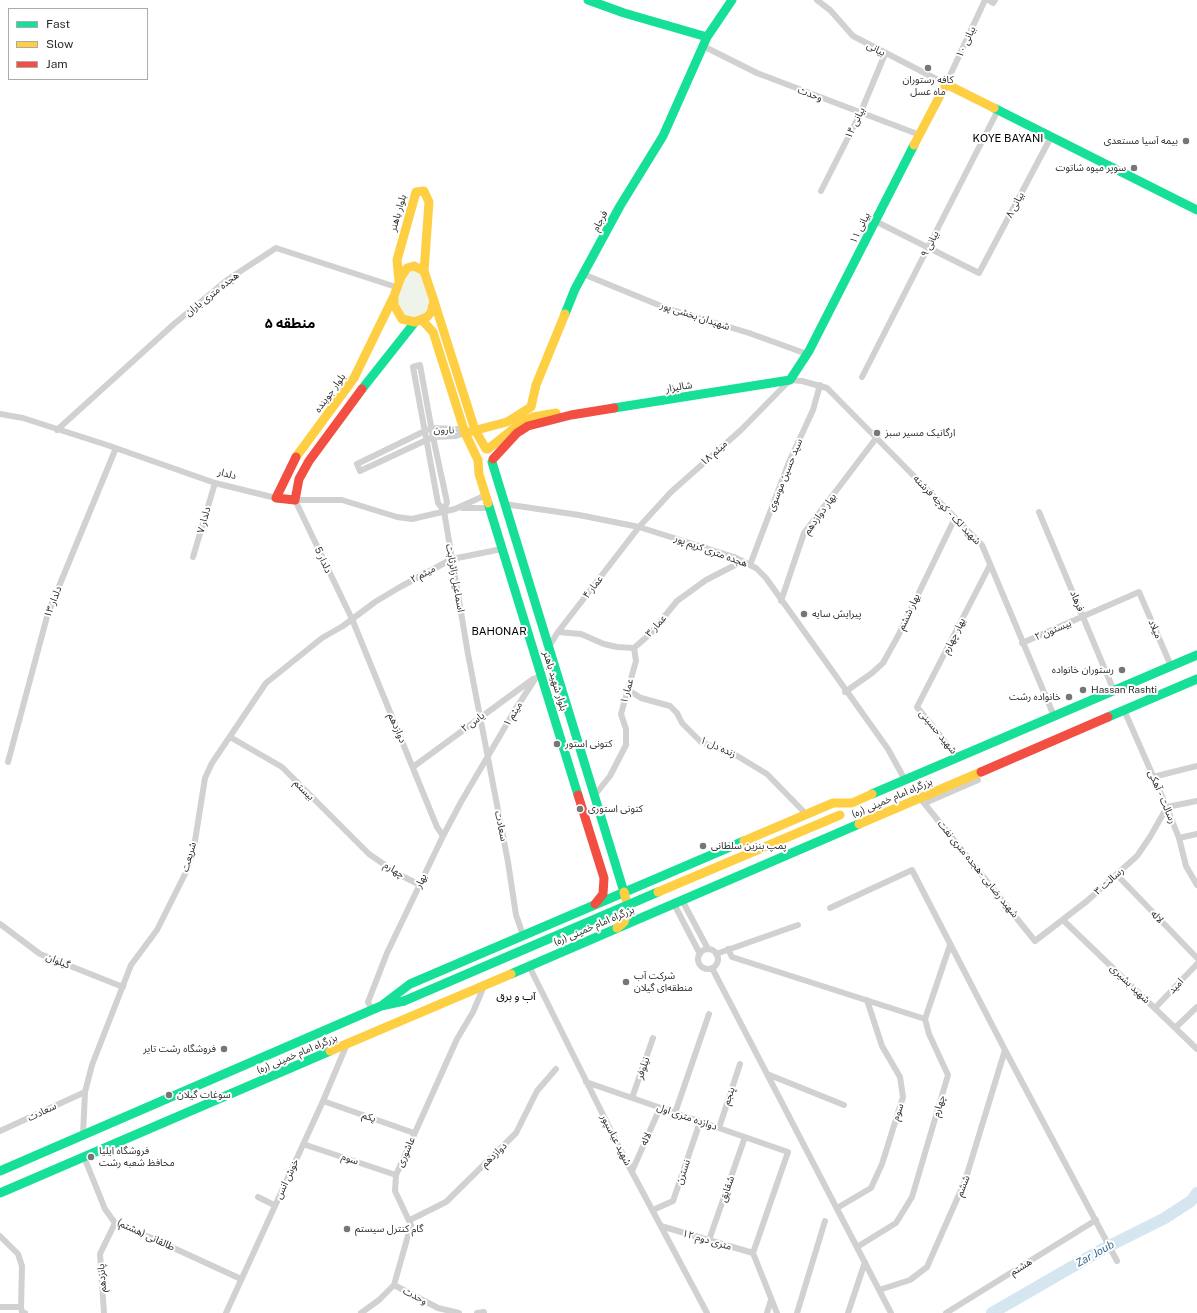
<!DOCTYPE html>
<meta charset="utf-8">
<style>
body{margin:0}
#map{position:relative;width:1197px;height:1313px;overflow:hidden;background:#fff;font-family:"Public Sans",sans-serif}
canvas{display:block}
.legend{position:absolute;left:8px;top:8px;width:140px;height:72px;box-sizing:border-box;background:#fff;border:1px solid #ababab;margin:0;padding:5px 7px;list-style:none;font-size:12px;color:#2c2c2c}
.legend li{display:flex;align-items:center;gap:8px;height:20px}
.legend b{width:20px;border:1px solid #ababab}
</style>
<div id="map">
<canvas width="1197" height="1313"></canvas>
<ul class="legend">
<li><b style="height:5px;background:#16e098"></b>Fast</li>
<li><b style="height:5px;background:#ffcf43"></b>Slow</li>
<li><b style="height:5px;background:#f24e42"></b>Jam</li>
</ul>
</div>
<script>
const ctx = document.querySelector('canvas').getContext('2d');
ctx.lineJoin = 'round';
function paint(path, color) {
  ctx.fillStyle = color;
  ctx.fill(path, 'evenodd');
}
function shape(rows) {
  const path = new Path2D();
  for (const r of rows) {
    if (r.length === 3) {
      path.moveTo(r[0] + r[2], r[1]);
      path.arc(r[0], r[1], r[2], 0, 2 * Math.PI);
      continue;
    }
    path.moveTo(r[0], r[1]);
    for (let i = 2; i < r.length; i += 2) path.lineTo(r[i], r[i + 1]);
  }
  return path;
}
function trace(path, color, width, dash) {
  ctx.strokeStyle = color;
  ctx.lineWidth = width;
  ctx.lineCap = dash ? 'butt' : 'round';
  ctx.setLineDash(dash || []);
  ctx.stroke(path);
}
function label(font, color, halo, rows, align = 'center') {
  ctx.font = font + ' "Public Sans","Noto Sans Arabic",sans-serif';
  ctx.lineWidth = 4;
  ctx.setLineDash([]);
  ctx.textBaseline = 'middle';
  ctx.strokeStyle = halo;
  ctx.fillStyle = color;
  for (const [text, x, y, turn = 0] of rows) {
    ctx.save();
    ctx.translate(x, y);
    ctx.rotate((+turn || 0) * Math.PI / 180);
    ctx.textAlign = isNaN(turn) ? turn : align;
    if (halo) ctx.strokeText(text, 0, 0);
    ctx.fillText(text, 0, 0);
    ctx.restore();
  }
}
const green = shape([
 [415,270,422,273,430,303,423,315,414,319,404,316,398,306,397,299,399,290,408,271]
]);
const river = shape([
 [992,1313,1103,1249,1165,1218,1191,1201,1197,1193]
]);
const street = shape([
 [817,0,830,10,853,36,946,84,985,0],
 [988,0,993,3,995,0],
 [703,46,757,73,920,135],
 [821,191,860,114,885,54],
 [875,221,979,273,1051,137],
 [583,274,666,308,749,333,807,354],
 [862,377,998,110],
 [0,414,23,418,107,445,215,483,276,498],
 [431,428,457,429,465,433,456,436,433,437,360,471,357,464,431,428],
 [57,430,174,324,227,280,276,248,396,287],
 [504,504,579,515,639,527,734,557,756,568,766,578,888,749,905,780],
 [462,508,490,508],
 [444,511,438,503,413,367,420,365,433,437,447,502,444,511,468,654,508,862,516,915,523,935],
 [1039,512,1114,691],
 [193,557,215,483],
 [750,565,789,462,813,410,820,385],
 [781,601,804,533,877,437],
 [558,632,581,634,604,644,617,647,634,648,650,634,677,601,706,580,743,561],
 [1022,643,1139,592,1171,666],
 [548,648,558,632,639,527,671,492,741,430,790,380,802,381,827,388,982,545,1054,716],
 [628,690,641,698,670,706,677,713,682,723,701,742,734,754,767,774,806,814],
 [845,692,872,673,883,663,898,636,955,518],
 [1124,710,1165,803,1179,838,1186,866,1197,885],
 [230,737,282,767,369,854,398,874,420,885],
 [958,758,917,707,990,565],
 [8,762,48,613,116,448],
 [413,767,533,679],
 [1153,777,1197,766],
 [594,796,610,776,626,745,626,729,621,714,636,661,634,648],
 [920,798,1035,941,1087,901,1137,856,1150,837,1167,807,1197,801],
 [925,803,978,780],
 [443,836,437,827,352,619,295,500,342,500,397,517,412,519,455,509,486,495],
 [1179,838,1197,834],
 [1117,875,1197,958],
 [682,900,708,949],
 [674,904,700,954],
 [830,908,912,870,1005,1050,1117,1261],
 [1063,920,1197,1049],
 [0,924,40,954,123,987],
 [728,949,732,957,925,1019],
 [708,959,10],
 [716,954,798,925],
 [529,966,624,1157,707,1313],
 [712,968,891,1313],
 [1155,1008,1197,964],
 [372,1010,368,1002,387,953,443,836,461,802,515,710,535,679,541,674],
 [1175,1028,1197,1007],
 [767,1074,844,1105],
 [586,1082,788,1152,753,1253,777,1313],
 [632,1098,653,1038],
 [323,1101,414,1133],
 [675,1113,709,1014],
 [719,1128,740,1064],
 [0,1131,85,1092],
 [83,1135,85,1092,92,1065,131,965,157,930,188,868,194,847,205,778,212,763,266,683,322,638,343,626,375,602,400,587,452,559,502,549],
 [303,1144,396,1175],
 [84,1157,105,1209,115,1223,154,1239,241,1279],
 [632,1171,660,1108],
 [258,1197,274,1205],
 [837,1208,871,1188,882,1164,903,1097,900,1077,882,1046,867,1000],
 [653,1210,673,1201,700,1122],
 [410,1220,446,1202,516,1133,537,1091,556,1069],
 [661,1226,753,1253],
 [0,1236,18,1254,22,1266,21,1307,22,1312,25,1313],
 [709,1240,745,1137],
 [857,1247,896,1223,912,1197,948,1075,929,1034,925,1019,950,945],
 [394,1285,438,1308,459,1313],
 [879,1290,910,1280,927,1267,965,1181,1005,1050],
 [0,1307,21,1307],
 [104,1313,100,1254,115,1223],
 [226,1313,323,1101,347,1044],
 [361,1313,379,1300,394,1285,411,1225,395,1191,396,1175,457,1039,473,1012,484,986],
 [477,1313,484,1312],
 [767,1313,771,1300],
 [797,1313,825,1221],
 [848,1313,865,1262],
 [946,1313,1096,1220]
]);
const fast = shape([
 [588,0,624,13,707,37],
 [994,108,1197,210],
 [565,314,575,289,620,206,663,136,707,37,732,0],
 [362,389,415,322],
 [614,408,790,380,809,351,914,145],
 [492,462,624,892],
 [488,503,578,795],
 [1108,717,1197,679],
 [872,794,1197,655],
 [511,974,859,824],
 [381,1006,410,984,744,841],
 [0,1171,381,1006,404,1001],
 [0,1193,330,1051]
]);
const slow = shape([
 [914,145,946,84,994,108],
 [414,266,424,271,434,301,431,312,427,317,415,322,402,319,394,305,394,296,401,277,407,268,414,266],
 [399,281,397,260,416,192,424,191,429,202,424,271],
 [434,301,475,430,486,449],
 [422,320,433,332,465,433,478,460,479,474,488,503],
 [465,433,507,422,531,407,536,385,565,314],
 [488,449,522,422,533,417,556,413],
 [296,457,354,378,394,296],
 [859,824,981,772],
 [744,841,833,803,852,803,872,794],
 [617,928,624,922,627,913,627,903,624,892],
 [330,1051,511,974]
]);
const jam = shape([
 [296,457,276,498,295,500,299,479,309,461,362,389],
 [493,459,517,433,528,426,571,415,614,408],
 [981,772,1108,717],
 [578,795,604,878,603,894,595,904]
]);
const fastBridge = shape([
 [404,1001,658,892]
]);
const slowBridge = shape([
 [658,892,840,815]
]);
const markers = [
 [928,68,4,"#767676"],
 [1186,141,4,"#767676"],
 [1134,168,4,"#767676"],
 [877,433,4,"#767676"],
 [804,614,4,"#767676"],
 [1122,670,4,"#767676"],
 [1083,690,4,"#767676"],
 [1069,697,4,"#767676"],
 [557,744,4,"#767676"],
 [580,809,4,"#767676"],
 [703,846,4,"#767676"],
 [626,982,4,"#767676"],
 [224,1049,4,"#767676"],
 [169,1095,4,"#767676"],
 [91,1157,4,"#767676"],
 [347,1229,4,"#767676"]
];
const streetNames = [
 ["بیانی ۱۰",966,42,-65],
 ["بیانی",876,49,28],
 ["وحدت",810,94,21],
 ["بیانی ۱۴",855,123,-64],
 ["بیانی ۸",1015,205,-62],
 ["بلوار باهنر",398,213,-74],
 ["فرجام",600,221,-62],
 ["بیانی ۱۱",860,228,-63],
 ["بیانی ۹",930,244,-63],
 ["هجده متری باران",212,294,-38],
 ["شهیدان بخشی پور",695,316,18],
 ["شالیزار",679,387,-9],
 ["بلوار جوینده",330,393,-54],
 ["نارون",444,430,2],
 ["میثم ۱۸",714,453,-42],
 ["دلدار",227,474,14],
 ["سید حسین موسوی",785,475,-68],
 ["شهید لک - کوچه فرشته",947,510,46],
 ["بهار دوازدهم",820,514,-54],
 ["دلدار ۷",204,520,-75],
 ["هجده متری کریم پور",711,551,20],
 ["دلدار 5",323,560,65],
 ["میثم ۲",423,574,-28],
 ["اسماعیل زائرثابت",455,578,80],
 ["عمار ۴",593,587,-52],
 ["فرهاد",1077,601,67],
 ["دلدار ۱۳",53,602,-69],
 ["بهار ششم",909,612,-65],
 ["عمار ۳",656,626,-48],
 ["میلاد",1155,629,66],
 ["بیستون ۲",1053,630,-23],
 ["بهار چهارم",954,636,-63],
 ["بلوار شهید باهنر",555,681,73],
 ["عمار ۱",627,691,-74],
 ["میثم ۱",513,714,-59],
 ["یاس ۲",473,722,-36],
 ["دوازدهم",397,728,67],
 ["شهید حسینی",938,732,51],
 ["زنده دل ۱",718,747,24],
 ["بیستم",304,790,45],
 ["رسالت - آهکی",1162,797,67],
 ["بزرگراه امام خمینی (ره)",892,798,-23],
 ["سعادت",501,826,79],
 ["شریعت",189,857,-74],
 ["شهید رضایی -هجده متری نفت",978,869,51],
 ["چهارم",394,870,32],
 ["بهار",421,881,-64],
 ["رسالت ۳",1109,881,-42],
 ["لاله",1157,917,46],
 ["بزرگراه امام خمینی (ره)",594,926,-23],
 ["گیلوان",58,961,22],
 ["شهید بشیری",1130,984,44],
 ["امید",1176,986,-46],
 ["بزرگراه امام خمینی (ره)",297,1054,-23],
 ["نیلوفر",643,1068,-71],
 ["پنجم",729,1096,-71],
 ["چهارم",939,1106,-73],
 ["سعادت",42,1112,-25],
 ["سوم",898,1112,-72],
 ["یکم",369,1117,19],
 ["دوازده متری اول",687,1117,19],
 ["لاله",646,1139,-66],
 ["شهید عباسپور",616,1140,63],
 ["عاشوری",406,1152,-66],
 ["دوازدهم",494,1155,-44],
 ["سوم",350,1159,18],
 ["نسترن",683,1172,-71],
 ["خوش انس",287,1179,-65],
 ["ششم",963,1186,-69],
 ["شقایق",727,1189,-71],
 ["طالقانی (هشتم)",146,1235,25],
 ["۱۲ متری دوم",707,1240,16],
 ["هشتم",1021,1267,-32],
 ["پانزدهم",102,1278,-94],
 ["وحدت",415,1296,28]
];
const poiNames = [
 ["کافه رستوران",928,80,"center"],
 ["ماه عسل",928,92,"center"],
 ["بیمه آسیا مستعدی",1178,141,"right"],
 ["سوپر میوه شاتوت",1126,168,"right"],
 ["ارگانیک مسیر سبز",885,433],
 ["پیرایش سایه",812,614],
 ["رستوران خانواده",1114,670,"right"],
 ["Hassan Rashti",1091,690],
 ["خانواده رشت",1061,697,"right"],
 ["کتونی استور",565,744],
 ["کتونی استوری",588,809],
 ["پمپ بنزین سلطانی",711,846],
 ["شرکت آب",634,976],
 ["منطقه‌ای گیلان",634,988],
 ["فروشگاه رشت تاير",216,1049,"right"],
 ["سوغات گیلان",177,1095],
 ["فروشگاه ایلیا",99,1151],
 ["محافظ شعبه رشت",99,1163],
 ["گام کنترل سیستم",355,1229]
];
const neighbourhoodNames = [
 ["KOYE BAYANI",1008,139],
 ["BAHONAR",499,632],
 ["آب و برق",516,997]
];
const waterNames = [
 ["Zar Joub",1095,1254,-29]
];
const districtNames = [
 ["منطقه ۵",290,324]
];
paint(green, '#eff4ea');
trace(river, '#d6e6f1', 12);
trace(street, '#d1d1d1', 6);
trace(fast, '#16e098', 9);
trace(slow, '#ffcf43', 9);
trace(jam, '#f24e42', 9);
trace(fastBridge, '#16e098', 9);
trace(slowBridge, '#ffcf43', 9);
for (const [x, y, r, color] of markers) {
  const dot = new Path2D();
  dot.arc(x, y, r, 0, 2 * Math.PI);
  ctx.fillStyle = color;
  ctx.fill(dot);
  trace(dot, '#fff', 1.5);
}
label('10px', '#2c2c2c', '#fff', streetNames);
label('10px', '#2c2c2c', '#fff', poiNames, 'left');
label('11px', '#000', '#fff', neighbourhoodNames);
label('italic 11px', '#3a6b8f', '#fff', waterNames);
label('bold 14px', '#000', '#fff', districtNames);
</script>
